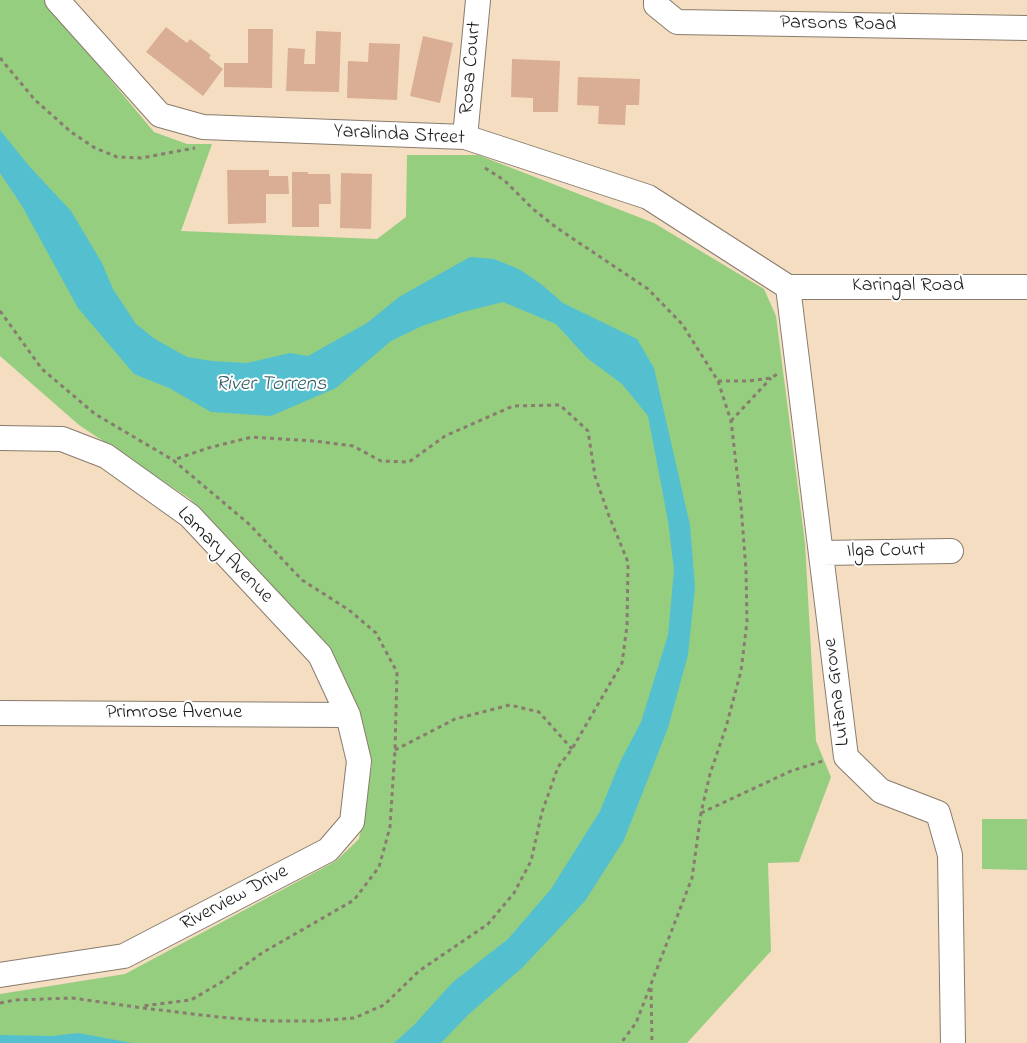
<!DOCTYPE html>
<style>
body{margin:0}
canvas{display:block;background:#f4ddc0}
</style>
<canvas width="1027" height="1043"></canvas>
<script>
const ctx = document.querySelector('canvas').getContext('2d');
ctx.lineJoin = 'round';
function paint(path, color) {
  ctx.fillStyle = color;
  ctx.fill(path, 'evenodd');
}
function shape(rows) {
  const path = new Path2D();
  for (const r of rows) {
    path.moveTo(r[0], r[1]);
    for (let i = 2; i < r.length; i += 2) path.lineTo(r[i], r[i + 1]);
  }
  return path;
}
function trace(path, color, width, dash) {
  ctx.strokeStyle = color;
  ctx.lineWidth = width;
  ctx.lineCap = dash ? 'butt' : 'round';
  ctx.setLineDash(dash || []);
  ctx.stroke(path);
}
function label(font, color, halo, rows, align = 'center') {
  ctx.font = font + ' "Indie Flower",sans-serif';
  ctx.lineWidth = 4;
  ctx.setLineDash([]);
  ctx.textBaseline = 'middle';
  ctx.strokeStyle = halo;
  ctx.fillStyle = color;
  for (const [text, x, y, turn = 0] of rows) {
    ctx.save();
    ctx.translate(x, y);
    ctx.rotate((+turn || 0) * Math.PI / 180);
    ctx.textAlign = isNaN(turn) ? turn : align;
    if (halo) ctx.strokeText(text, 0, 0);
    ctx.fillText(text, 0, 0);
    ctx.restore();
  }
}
const green = shape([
 [0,0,44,0,154,132,187,144,212,144,181,231,377,239,406,217,407,155,478,155,654,223,764,289,776,316,805,543,816,741,831,777,799,862,768,863,771,951,687,1043,0,1043,0,994,125,974,336,861,359,839,372,764,360,713,334,656,190,499,79,425,0,356],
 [982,819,1027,819,1027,870,982,869]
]);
const water = shape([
 [0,130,30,167,71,211,102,263,113,289,136,324,155,339,187,357,212,361,247,363,290,353,308,356,367,323,399,297,470,257,494,259,519,269,541,284,563,303,637,339,654,368,690,525,695,587,688,655,668,728,624,840,585,901,523,967,469,1014,441,1043,394,1043,414,1025,453,982,508,939,551,889,600,811,620,762,641,722,668,635,674,570,668,521,648,416,622,384,587,358,556,324,503,302,463,312,422,326,391,341,336,388,271,416,211,412,169,388,134,374,78,308,22,206,0,173],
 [78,1033,132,1043,0,1043,0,1035,52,1036]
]);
const building = shape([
 [166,27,187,43,190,39,211,55,209,58,223,69,203,96,146,52],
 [248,29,273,29,272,88,224,87,224,63,248,63],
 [316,31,341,32,339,92,286,91,288,48,305,49,304,64,315,64],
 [423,36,453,43,440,103,410,96],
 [369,43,400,44,397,100,347,98,348,61,368,62],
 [512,59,560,61,558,112,533,112,533,98,511,97],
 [578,77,640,79,639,105,626,105,625,125,598,124,599,106,577,105],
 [227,170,269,170,269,176,288,176,289,194,266,194,266,223,228,224],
 [292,172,308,172,308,174,330,174,331,204,319,204,319,227,292,227],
 [341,173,372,174,371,229,340,228]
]);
const path = shape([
 [0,58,35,100,71,132,95,148,117,157,141,158,195,148],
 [485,168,504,180,533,209,557,228,648,289,682,324,718,381,731,421,741,506,746,570,747,622,741,671,726,727,710,774,701,813,692,878,636,1023,621,1043],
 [0,311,42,369,95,414,173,460,249,524,302,580,349,610,376,633,397,672,395,750,390,827,379,867,354,900,262,953,220,983,191,1000,142,1006],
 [718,381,748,381,771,378,779,373],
 [731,421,771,378],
 [395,750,455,719,510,705,539,712,572,749],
 [701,813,791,771,826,760],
 [651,988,652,1043],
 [0,1003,15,1000,72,998,136,1007],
 [135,1007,218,1017,269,1021,314,1021,354,1018,384,1005,419,971,488,924,514,893,531,861,542,812,558,767,572,749,622,663,627,626,628,562,609,516,595,476,588,431,560,405,513,406,445,436,409,462,381,461,353,446,315,441,252,437,208,448,173,460]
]);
const minor = shape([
 [57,0,160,115,203,127,465,137,648,197,788,287],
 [656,0,656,5,677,22,1027,28],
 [465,137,478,0],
 [788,287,846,757,881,791,938,813,950,855,953,1043],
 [788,287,1027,287],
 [0,438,62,439,106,456,190,516,320,655,348,715,359,761,352,822,328,850,124,956,0,975],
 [821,553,951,551],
 [0,713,348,715]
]);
const streetNames = [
 ["Parsons Road",838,25,1],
 ["Rosa Court",472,68,-85],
 ["Yaralinda Street",399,136,3],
 ["Karingal Road",908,287],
 ["Ilga Court",886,552,-1],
 ["Lamary Avenue",224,556,45],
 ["Lutana Grove",838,692,-97],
 ["Primrose Avenue",174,714],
 ["Riverview Drive",235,899,-28]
];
const waterNames = [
 ["River Torrens",271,386]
];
paint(green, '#96ce80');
paint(water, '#54c0cf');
paint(building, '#d9ae95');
trace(minor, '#887c6e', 26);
trace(path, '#887c6e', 3, [4, 4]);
trace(minor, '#fff', 24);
label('20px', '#1c1c1c', '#fff', streetNames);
label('italic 21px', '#325e64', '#fff', waterNames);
</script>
